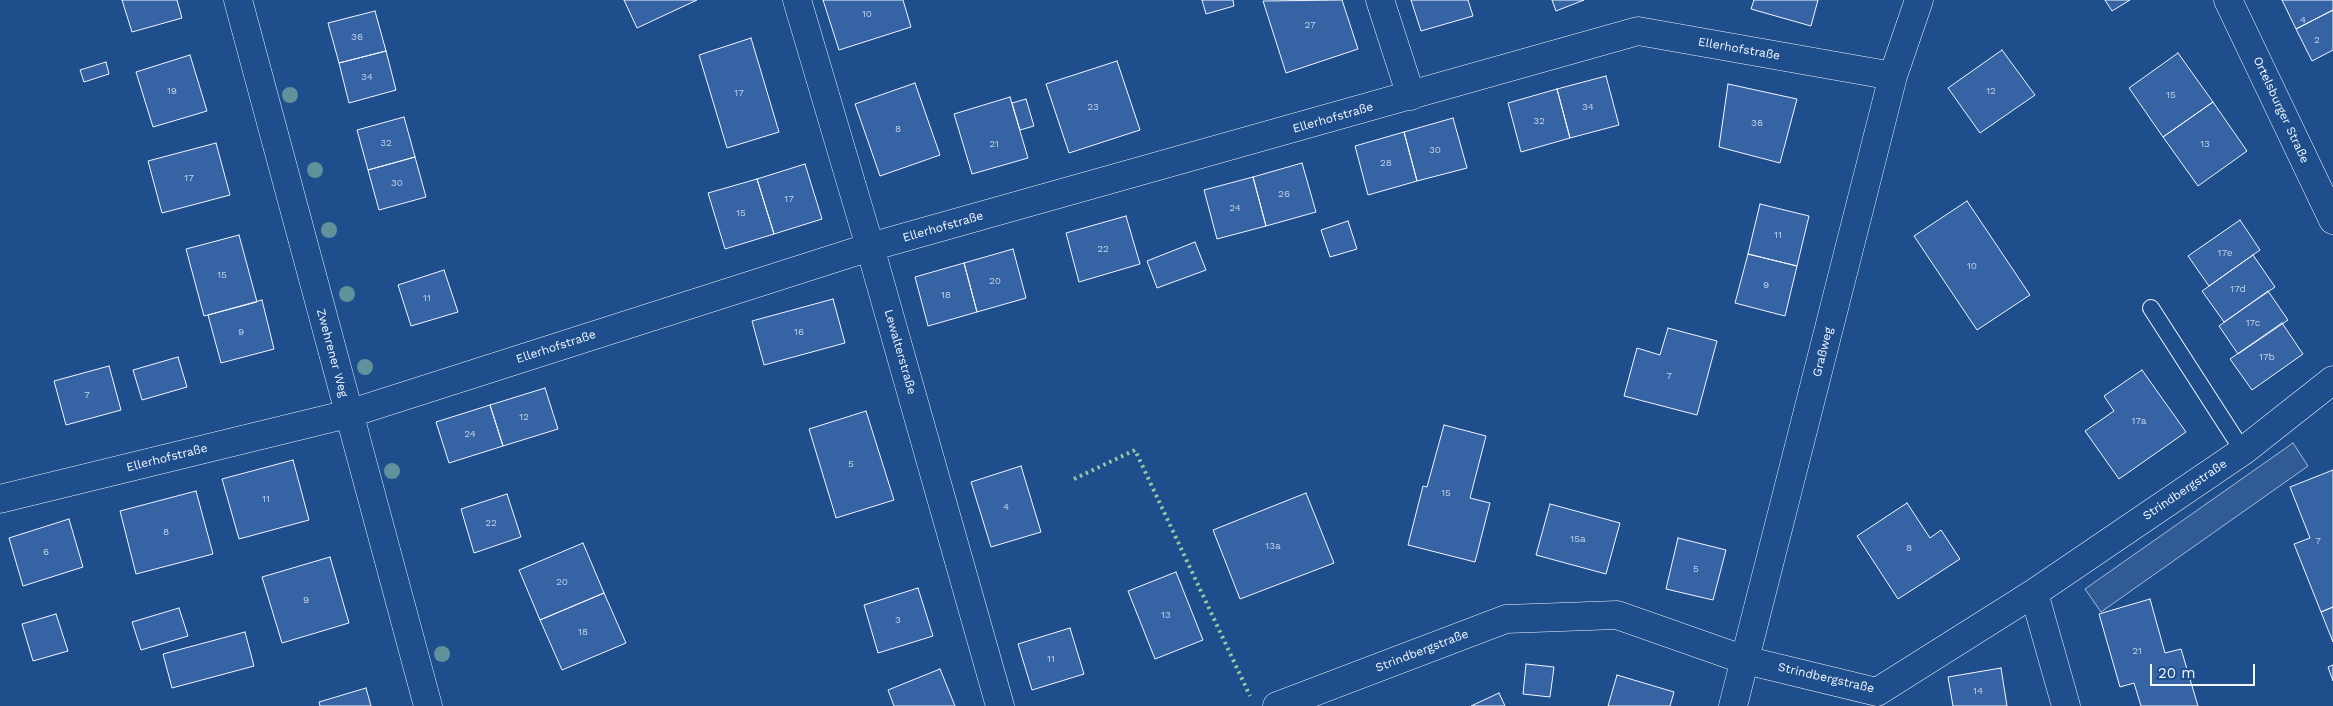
<!DOCTYPE html>
<meta charset="utf-8">
<style>
body{margin:0}
#map{position:relative;width:2333px;height:706px;overflow:hidden;background:#1f4e8c;font-family:"Work Sans",sans-serif}
canvas{display:block}
.scale{position:absolute;left:2150px;top:664px;width:105px;height:22px;box-sizing:border-box;border:2px solid #f2f6ff;border-top:0;padding-left:6px;font-size:15px;line-height:18px;white-space:nowrap;color:#f2f6ff;-webkit-text-stroke:4px #1f4e8c;paint-order:stroke}
</style>
<div id="map">
<canvas width="2333" height="706"></canvas>
<div class="scale">20 m</div>
</div>
<script>
const ctx = document.querySelector('canvas').getContext('2d');
ctx.lineJoin = 'round';
function paint(path, color) {
  ctx.fillStyle = color;
  ctx.fill(path, 'evenodd');
}
function shape(rows) {
  const path = new Path2D();
  for (const r of rows) {
    path.moveTo(r[0], r[1]);
    for (let i = 2; i < r.length; i += 2) path.lineTo(r[i], r[i + 1]);
  }
  return path;
}
function trace(path, color, width, dash) {
  ctx.strokeStyle = color;
  ctx.lineWidth = width;
  ctx.lineCap = dash ? 'butt' : 'round';
  ctx.setLineDash(dash || []);
  ctx.stroke(path);
}
function label(font, color, halo, rows, align = 'center') {
  ctx.font = font + ' "Work Sans",sans-serif';
  ctx.lineWidth = 4;
  ctx.setLineDash([]);
  ctx.textBaseline = 'middle';
  ctx.strokeStyle = halo;
  ctx.fillStyle = color;
  for (const [text, x, y, turn = 0] of rows) {
    ctx.save();
    ctx.translate(x, y);
    ctx.rotate((+turn || 0) * Math.PI / 180);
    ctx.textAlign = isNaN(turn) ? turn : align;
    if (halo) ctx.strokeText(text, 0, 0);
    ctx.fillText(text, 0, 0);
    ctx.restore();
  }
}
const parking = shape([
 [2293,443,2308,466,2101,612,2085,589,2293,443]
]);
const building = shape([
 [122,0,177,0,182,18,132,32,122,0],
 [624,0,697,0,637,28,624,0],
 [823,0,903,0,911,27,839,50,823,0],
 [1202,0,1233,0,1234,6,1206,14,1202,0],
 [1342,0,1358,49,1286,73,1263,1,1342,0],
 [1411,0,1468,0,1473,16,1421,31,1411,0],
 [1552,0,1584,0,1556,11,1552,0],
 [1754,0,1818,0,1811,26,1751,9,1754,0],
 [2105,0,2130,0,2112,11,2105,0],
 [2282,0,2333,0,2333,10,2296,29,2282,0],
 [2333,10,2333,50,2312,61,2296,29,2333,10],
 [375,11,386,51,339,63,328,23,375,11],
 [751,38,779,132,727,148,699,55,751,38],
 [2002,50,2035,95,1980,133,1948,88,2002,50],
 [386,51,396,90,349,103,339,63,386,51],
 [2178,53,2213,102,2163,137,2129,88,2178,53],
 [190,55,207,111,153,127,136,72,190,55],
 [1117,61,1140,130,1069,153,1046,84,1117,61],
 [106,62,109,74,84,82,80,70,106,62],
 [1606,76,1619,125,1570,138,1557,89,1606,76],
 [915,83,940,155,880,176,855,104,915,83],
 [1728,84,1797,99,1780,163,1719,147,1728,84],
 [1557,89,1570,138,1521,152,1508,103,1557,89],
 [1010,97,1028,158,972,174,954,114,1010,97],
 [1026,99,1034,126,1020,130,1012,103,1026,99],
 [2213,102,2247,151,2198,186,2163,137,2213,102],
 [404,117,415,157,368,170,357,130,404,117],
 [1453,118,1467,168,1417,181,1404,132,1453,118],
 [1404,132,1417,181,1368,195,1355,146,1404,132],
 [216,143,230,195,162,213,148,161,216,143],
 [415,157,426,197,379,210,368,170,415,157],
 [1302,163,1316,212,1266,226,1253,177,1302,163],
 [805,164,822,219,774,234,757,179,805,164],
 [1253,177,1266,226,1217,239,1204,190,1253,177],
 [757,179,774,234,725,249,708,193,757,179],
 [1967,201,2030,295,1977,330,1914,236,1967,201],
 [1760,204,1809,216,1797,266,1748,254,1760,204],
 [1126,216,1140,264,1079,282,1066,233,1126,216],
 [2240,220,2260,250,2209,286,2188,256,2240,220],
 [1348,221,1357,249,1330,257,1321,230,1348,221],
 [239,235,257,302,204,316,186,249,239,235],
 [1195,242,1206,270,1157,288,1147,261,1195,242],
 [1013,249,1026,298,977,312,964,263,1013,249],
 [1748,254,1797,266,1785,316,1735,303,1748,254],
 [2253,255,2275,287,2224,322,2202,291,2253,255],
 [964,263,977,312,928,326,915,277,964,263],
 [444,270,458,312,411,326,398,285,444,270],
 [2268,291,2288,320,2238,354,2219,326,2268,291],
 [833,299,845,343,764,365,752,321,833,299],
 [262,300,274,349,221,363,208,315,262,300],
 [2282,323,2303,354,2252,390,2230,359,2282,323],
 [1668,328,1717,341,1697,415,1624,396,1637,348,1660,355,1668,328],
 [178,357,187,387,142,400,133,370,178,357],
 [109,366,121,410,66,425,54,381,109,366],
 [2142,370,2186,432,2119,479,2085,431,2114,411,2104,396,2142,370],
 [545,388,558,429,503,446,490,405,545,388],
 [490,405,503,446,449,463,436,422,490,405],
 [866,411,894,500,836,518,809,429,866,411],
 [1444,425,1486,436,1470,498,1490,503,1475,562,1408,545,1423,486,1427,487,1444,425],
 [293,460,309,520,239,539,222,479,293,460],
 [1021,466,1041,532,991,547,971,482,1021,466],
 [2333,470,2333,607,2321,612,2294,544,2310,538,2290,487,2333,470],
 [196,491,213,554,136,574,120,511,196,491],
 [1306,493,1334,563,1240,599,1213,530,1306,493],
 [507,494,521,537,474,553,461,509,507,494],
 [1907,503,1930,538,1941,530,1960,559,1898,599,1857,536,1907,503],
 [1550,504,1620,523,1606,574,1536,555,1550,504],
 [69,519,83,567,23,586,9,538,69,519],
 [1678,538,1726,550,1713,600,1666,589,1678,538],
 [583,543,604,593,540,620,519,570,583,543],
 [330,557,349,623,282,643,262,577,330,557],
 [1176,572,1203,640,1155,659,1128,591,1176,572],
 [918,588,933,636,878,653,864,605,918,588],
 [604,593,626,643,562,670,540,620,604,593],
 [2150,599,2165,653,2181,649,2198,706,2141,706,2134,683,2120,687,2099,614,2150,599],
 [2333,607,2333,642,2321,612,2333,607],
 [179,608,188,636,141,650,132,622,179,608],
 [56,614,68,651,33,661,22,624,56,614],
 [1070,628,1084,674,1032,690,1018,644,1070,628],
 [245,632,254,666,172,688,163,654,245,632],
 [1526,664,1554,667,1550,697,1523,694,1526,664],
 [2333,665,2333,681,2328,667,2333,665],
 [2001,668,2007,706,1953,706,1948,677,2001,668],
 [940,669,955,706,894,706,888,690,940,669],
 [1617,675,1674,692,1670,706,1608,706,1617,675],
 [366,688,371,706,320,706,319,702,366,688],
 [1499,693,1505,706,1471,706,1499,693]
]);
const lane = shape([
 [2151,308,2243,451]
]);
const street = shape([
 [238,0,428,706],
 [797,0,870,247,1000,706],
 [1380,0,1411,96],
 [2228,0,2333,220],
 [0,499,348,414,870,247,1638,31,1893,76],
 [2034,593,2066,706],
 [1277,706,1506,619,1617,615,1745,660,1877,692,2034,593,2243,451,2333,380],
 [1733,706,1893,76,1919,0]
]);
const hedge = shape([
 [1074,479,1135,450,1250,696]
]);
const trees = [
 [290,95],
 [315,170],
 [329,230],
 [347,294],
 [365,367],
 [392,471],
 [442,654]
];
const numberNames = [
 ["10",867,14],
 ["4",2303,20],
 ["27",1310,25],
 ["36",357,37],
 ["2",2317,40],
 ["34",367,77],
 ["19",172,91],
 ["12",1991,91],
 ["17",739,93],
 ["15",2171,95],
 ["23",1093,107],
 ["34",1588,107],
 ["32",1539,121],
 ["36",1757,123],
 ["8",898,129],
 ["32",386,143],
 ["21",994,144],
 ["13",2205,144],
 ["30",1435,150],
 ["28",1386,163],
 ["17",189,178],
 ["30",397,183],
 ["26",1284,194],
 ["17",789,199],
 ["24",1235,208],
 ["15",741,213],
 ["11",1778,235],
 ["22",1103,249],
 ["17e",2225,253],
 ["10",1972,266],
 ["15",222,275],
 ["20",995,281],
 ["9",1766,285],
 ["17d",2238,289],
 ["18",946,295],
 ["11",427,298],
 ["17c",2253,323],
 ["9",241,332],
 ["16",799,332],
 ["17b",2267,357],
 ["7",1669,376],
 ["7",87,395],
 ["12",524,417],
 ["17a",2139,421],
 ["24",470,434],
 ["5",851,464],
 ["15",1446,493],
 ["11",266,499],
 ["4",1006,507],
 ["22",491,523],
 ["8",166,532],
 ["15a",1578,539],
 ["7",2318,541],
 ["13a",1273,546],
 ["8",1909,548],
 ["6",46,552],
 ["5",1696,569],
 ["20",562,582],
 ["9",306,600],
 ["13",1166,615],
 ["3",898,620],
 ["18",583,632],
 ["21",2137,651],
 ["11",1051,659],
 ["14",1978,691]
];
const streetNames = [
 ["Ellerhofstraße",1739,49,10],
 ["Ortelsburger Straße",2281,110,65],
 ["Ellerhofstraße",1333,118,-16],
 ["Ellerhofstraße",943,227,-16],
 ["Ellerhofstraße",556,347,-18],
 ["Lewalterstraße",900,352,74],
 ["Graßweg",1823,352,-76],
 ["Zwehrener Weg",332,353,75],
 ["Ellerhofstraße",167,458,-14],
 ["Strindbergstraße",2185,490,-34],
 ["Strindbergstraße",1422,651,-21],
 ["Strindbergstraße",1826,678,13]
];
paint(parking, '#305b95');
trace(parking, '#a8bbd7', 1);
paint(building, '#3563a3');
trace(building, '#f2f6ff', 1);
trace(lane, '#f2f6ff', 18);
trace(street, '#f2f6ff', 29);
trace(lane, '#1f4e8c', 16);
trace(street, '#1f4e8c', 28);
trace(hedge, '#97c8a6', 4, [2.5, 4]);
ctx.fillStyle = '#61919a';
for (const [x, y] of trees) {
  ctx.beginPath();
  ctx.arc(x, y, 8, 0, 2 * Math.PI);
  ctx.fill();
}
label('10px', '#c3d1e8', null, numberNames);
label('12px', '#f2f6ff', '#1f4e8c', streetNames);
</script>
